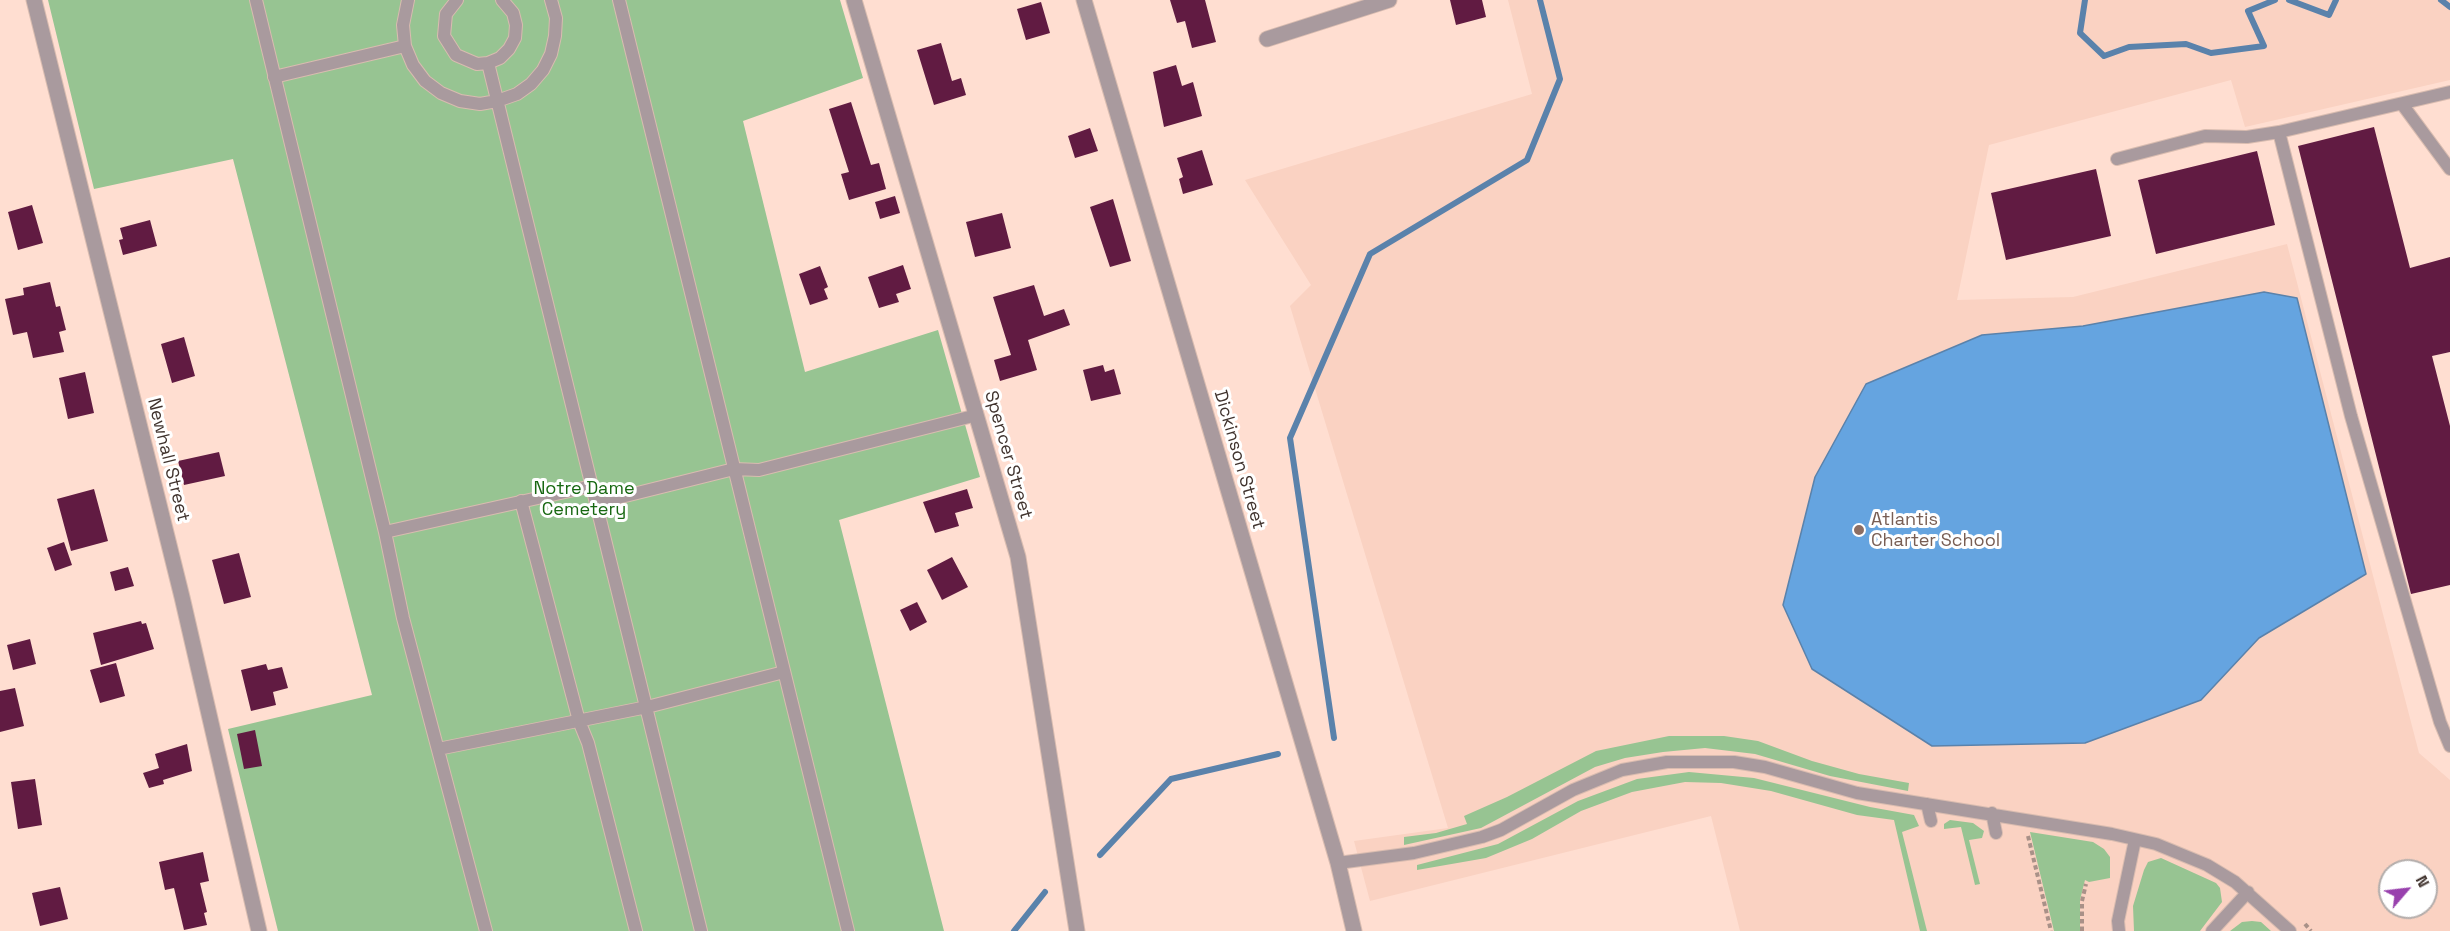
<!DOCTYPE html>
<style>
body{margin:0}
#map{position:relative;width:2450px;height:931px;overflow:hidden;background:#ffded1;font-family:"Space Grotesk",sans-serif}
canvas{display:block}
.north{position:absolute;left:2378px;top:859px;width:60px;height:60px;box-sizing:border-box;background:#fff;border:2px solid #b3adab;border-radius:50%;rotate:62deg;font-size:16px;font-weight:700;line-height:24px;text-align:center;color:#40332e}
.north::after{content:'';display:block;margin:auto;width:21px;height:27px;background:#9841ad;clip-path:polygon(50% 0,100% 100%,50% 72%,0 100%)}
</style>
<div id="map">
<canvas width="2450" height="931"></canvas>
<div class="north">N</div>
</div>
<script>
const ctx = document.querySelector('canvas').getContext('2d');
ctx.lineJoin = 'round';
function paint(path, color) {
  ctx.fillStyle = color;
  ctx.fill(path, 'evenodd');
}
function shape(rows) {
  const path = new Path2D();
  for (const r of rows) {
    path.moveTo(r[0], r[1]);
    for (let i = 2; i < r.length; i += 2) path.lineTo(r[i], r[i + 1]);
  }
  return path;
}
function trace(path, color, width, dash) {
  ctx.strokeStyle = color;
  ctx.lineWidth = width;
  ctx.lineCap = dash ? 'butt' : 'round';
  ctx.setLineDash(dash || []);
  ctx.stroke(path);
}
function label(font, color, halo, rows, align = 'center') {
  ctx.font = font + ' "Space Grotesk",sans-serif';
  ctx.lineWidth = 6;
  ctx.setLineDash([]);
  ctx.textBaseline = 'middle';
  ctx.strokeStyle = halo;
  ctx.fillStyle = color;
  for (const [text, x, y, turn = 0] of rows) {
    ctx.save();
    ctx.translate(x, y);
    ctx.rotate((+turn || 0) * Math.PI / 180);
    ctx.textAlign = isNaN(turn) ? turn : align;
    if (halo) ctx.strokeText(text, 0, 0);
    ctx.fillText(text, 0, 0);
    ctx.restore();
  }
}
const built = shape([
 [1508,0,2450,0,2450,80,2245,127,2231,80,1989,145,1957,300,2073,297,2287,244,2419,753,2450,780,2450,931,1740,931,1711,816,1370,901,1354,841,1448,828,1290,306,1311,285,1245,180,1532,94],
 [2390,871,2426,871,2426,907,2390,907]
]);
const green = shape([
 [48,0,840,0,863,78,743,121,805,372,938,330,980,477,839,520,944,931,278,931,228,729,372,695,233,159,94,189],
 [1669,736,1724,736,1758,741,1812,761,1859,774,1909,783,1908,791,1830,776,1755,754,1705,748,1663,752,1625,758,1595,767,1481,828,1404,845,1404,837,1436,833,1467,824,1464,816,1507,797,1596,751],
 [1689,772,1754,778,1870,807,1914,815,1919,826,1902,832,1927,931,1920,931,1894,820,1857,815,1771,791,1721,783,1685,782,1632,792,1581,811,1532,839,1486,858,1417,870,1417,865,1498,844,1578,801,1637,779],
 [1950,820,1973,823,1984,831,1982,838,1969,840,1980,884,1975,885,1961,827,1944,829,1944,824],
 [2030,832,2093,842,2104,849,2110,857,2110,878,2089,882,2085,880,2080,900,2080,931,2054,931],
 [2161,858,2216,883,2220,888,2222,902,2200,931,2134,931,2133,906,2144,870,2148,862],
 [2252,921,2261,922,2271,931,2230,931,2242,922]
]);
const water = shape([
 [2264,292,2297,298,2366,574,2259,638,2201,700,2085,743,1932,746,1812,669,1783,605,1815,477,1866,384,1982,335,2083,326,2264,292]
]);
const stream = shape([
 [2085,0,2080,33,2104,56,2129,47,2186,44,2211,53,2264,46,2248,11,2275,0],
 [2289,0,2329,15,2336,0],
 [2441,0,2450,7],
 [1334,738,1290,438,1370,254,1527,160,1560,79,1540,0],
 [1100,855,1171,779,1278,754],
 [1014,931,1045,892]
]);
const building = shape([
 [1170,0,1205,0,1216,42,1192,48,1185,21,1177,23],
 [1450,0,1482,0,1486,17,1456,25],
 [1041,2,1050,33,1026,40,1017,9],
 [941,43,952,81,961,78,966,95,934,105,917,50],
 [1176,65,1182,86,1193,82,1202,116,1164,127,1153,72],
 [851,102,871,165,879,163,886,189,849,200,841,174,849,172,829,109],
 [2374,127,2410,268,2450,257,2450,352,2432,356,2450,426,2450,585,2411,594,2298,146],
 [1090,128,1098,151,1075,158,1068,136],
 [1202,150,1213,185,1183,194,1179,179,1183,177,1177,158],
 [2257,151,2275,225,2156,254,2138,180],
 [2096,169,2111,236,2006,260,1991,193],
 [895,196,900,213,880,219,875,202],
 [1113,199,1131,261,1110,267,1090,207],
 [32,205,43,243,18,250,8,212],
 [1002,213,1011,248,975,257,966,222],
 [150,220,157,246,123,255,119,240,123,239,120,228],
 [903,265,911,289,896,294,899,302,879,308,868,277],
 [820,266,828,287,824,289,828,299,810,305,799,274],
 [50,282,56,307,60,306,66,330,59,332,64,352,33,358,27,332,13,335,5,299,24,295,23,288],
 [1034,285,1044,316,1064,309,1070,325,1028,340,1037,370,1000,381,994,360,1011,355,993,297],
 [184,337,195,376,172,383,161,344],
 [1103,365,1105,372,1114,369,1121,394,1091,401,1083,370],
 [85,372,94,413,68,419,59,378],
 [219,452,225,476,184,485,178,461],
 [94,489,108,541,71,551,57,499],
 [967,489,973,508,955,513,959,526,935,533,923,502],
 [64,542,72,565,55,571,47,548],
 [239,553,251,597,224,604,212,560],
 [952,557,968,587,942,600,927,570],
 [128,567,134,586,115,591,110,572],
 [917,602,927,622,910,631,900,610],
 [141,621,142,624,146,623,154,649,101,665,93,633],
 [30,639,36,664,13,670,7,645],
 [116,663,125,696,100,703,90,670],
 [266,664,268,670,282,667,288,688,273,692,276,705,251,711,241,670],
 [15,688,24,726,0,732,0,691],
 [255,730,262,766,244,769,237,734],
 [187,744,192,771,163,780,164,784,149,788,143,773,159,768,155,754],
 [35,779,42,825,18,829,11,782],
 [203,852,209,881,200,883,207,912,204,913,207,925,184,930,174,888,165,890,159,862],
 [60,887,68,919,40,926,32,893]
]);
const path = shape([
 [2028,836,2051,931],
 [2305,924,2311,931],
 [2082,931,2082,901,2086,884]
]);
const lane = shape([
 [256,0,385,532,403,618,486,931],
 [408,0,403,25,405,46,413,65,425,81,441,93,460,101,480,104,497,101,517,94,531,84,543,70,551,54,555,36,556,18,551,0],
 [457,0,446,14,444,36,456,55,477,64,488,63,500,58,509,49,515,38,516,25,513,13,502,0],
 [619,0,848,931],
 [488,63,701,931],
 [274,77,405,46],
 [2402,104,2450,169],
 [2279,132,2450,92],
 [2117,159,2205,136,2247,137,2279,132,2351,416,2440,722,2450,746],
 [521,501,579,721,588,743,636,931],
 [597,503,734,469,759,470,977,415],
 [385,532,592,486],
 [438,749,647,707,784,672],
 [1927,804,1931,821],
 [1992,813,1996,833],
 [1338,863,1414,853,1482,837,1501,830,1573,790,1622,770,1667,762,1734,762,1765,767,1857,793,2112,834,2156,844,2207,865,2235,882,2290,931],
 [2119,931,2118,921,2135,840],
 [2212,931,2248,892]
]);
const street = shape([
 [34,0,182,597,259,931],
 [854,0,1018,557,1077,931],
 [1084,0,1338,863,1354,931],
 [1267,39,1389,0]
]);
const markers = [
 [1859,530,6,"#8d6e63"]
];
const streetNames = [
 ["Spencer Street",1008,455,74],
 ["Newhall Street",168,460,76],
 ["Dickinson Street",1239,460,74]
];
const parkNames = [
 ["Notre Dame",584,489],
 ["Cemetery",584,510]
];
const educationNames = [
 ["Atlantis",1871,520],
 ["Charter School",1871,541]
];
paint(built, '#fad2c2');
paint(green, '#97c492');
paint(water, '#65a4e0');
trace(water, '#5a82ab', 1.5);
trace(stream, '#5a82ab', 6);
paint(building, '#611b42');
trace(lane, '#d9bcb0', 14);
trace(street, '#d9bcb0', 17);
trace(path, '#a99188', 4, [4.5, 3]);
trace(lane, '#a99a9e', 12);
trace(street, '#a99a9e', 15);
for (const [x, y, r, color] of markers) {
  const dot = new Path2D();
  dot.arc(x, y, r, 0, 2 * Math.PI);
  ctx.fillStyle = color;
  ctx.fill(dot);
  trace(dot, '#fff', 2);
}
label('18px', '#40332e', '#fff', streetNames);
label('18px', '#186812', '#fff', parkNames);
label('18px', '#785e54', '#fff', educationNames, 'left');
</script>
